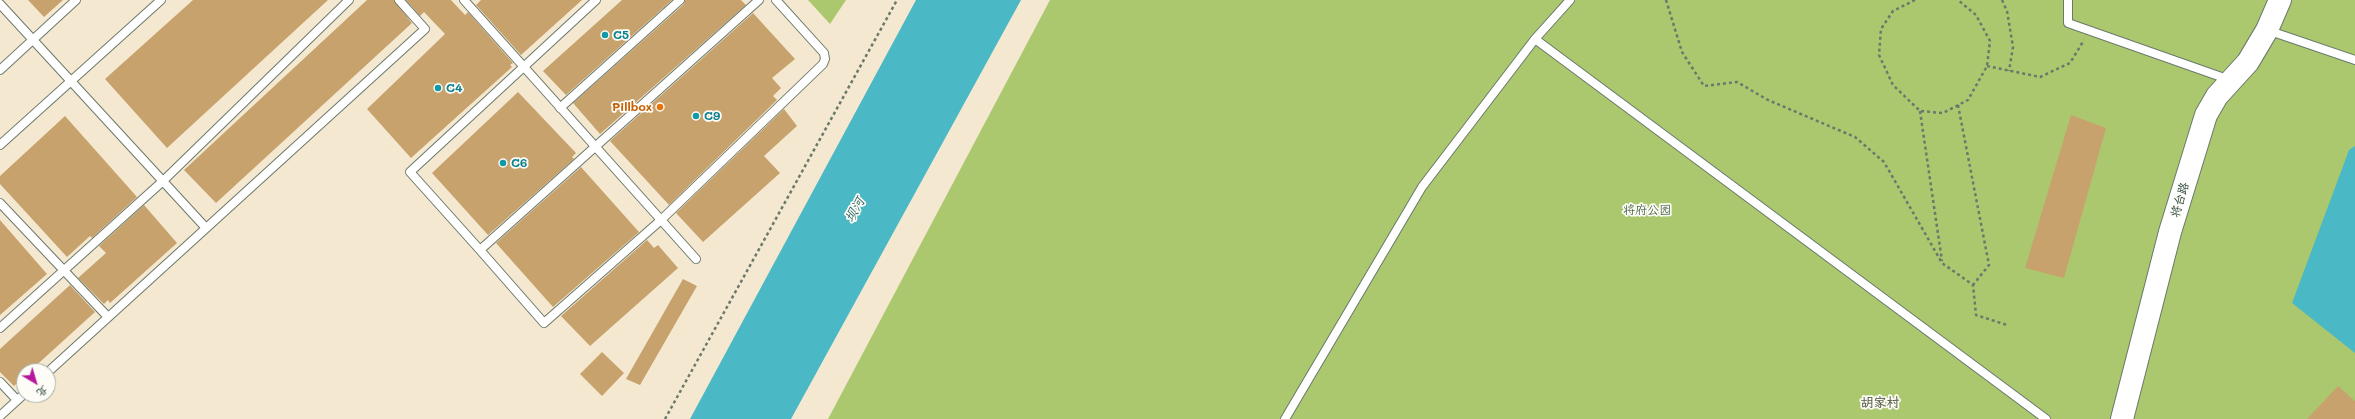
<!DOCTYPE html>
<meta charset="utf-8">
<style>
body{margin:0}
#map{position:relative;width:2355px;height:419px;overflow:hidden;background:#f4e8d0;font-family:Mali,"LXGW WenKai TC",sans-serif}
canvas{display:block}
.north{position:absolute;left:16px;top:363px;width:40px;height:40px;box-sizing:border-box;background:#fdfcf7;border:1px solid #a4b0a9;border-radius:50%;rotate:142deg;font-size:11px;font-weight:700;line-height:16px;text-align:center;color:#1f3d34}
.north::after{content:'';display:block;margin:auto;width:14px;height:18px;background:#b5179e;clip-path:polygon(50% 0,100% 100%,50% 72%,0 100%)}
</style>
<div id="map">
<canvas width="2355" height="419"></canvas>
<div class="north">北</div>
</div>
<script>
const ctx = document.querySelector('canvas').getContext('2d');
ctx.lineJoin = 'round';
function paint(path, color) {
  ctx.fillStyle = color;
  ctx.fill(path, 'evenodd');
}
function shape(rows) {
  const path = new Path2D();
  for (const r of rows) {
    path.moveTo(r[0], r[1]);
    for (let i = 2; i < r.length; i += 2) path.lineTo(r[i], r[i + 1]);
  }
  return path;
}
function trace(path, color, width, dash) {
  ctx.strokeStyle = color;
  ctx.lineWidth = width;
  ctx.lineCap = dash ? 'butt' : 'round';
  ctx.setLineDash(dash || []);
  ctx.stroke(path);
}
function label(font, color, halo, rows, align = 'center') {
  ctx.font = font + ' Mali,"LXGW WenKai TC",sans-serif';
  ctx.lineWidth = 3.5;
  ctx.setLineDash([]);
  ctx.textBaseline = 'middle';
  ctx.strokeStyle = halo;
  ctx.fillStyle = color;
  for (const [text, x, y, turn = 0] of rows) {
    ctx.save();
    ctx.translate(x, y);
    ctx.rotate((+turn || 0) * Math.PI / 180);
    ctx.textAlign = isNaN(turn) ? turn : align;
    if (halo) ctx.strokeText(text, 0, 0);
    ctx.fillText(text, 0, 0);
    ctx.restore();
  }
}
const green = shape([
 [808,0,846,0,830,24],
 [1050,0,2355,0,2355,419,828,419]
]);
const water = shape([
 [916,0,1021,0,791,419,690,419],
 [2355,146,2355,353,2292,303,2349,150]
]);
const building = shape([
 [28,0,63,0,44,17],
 [193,0,328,0,167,148,105,79],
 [367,0,394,0,412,23,216,203,184,170],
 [406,0,451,0,465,15,468,12,513,63,510,65,512,67,411,158,367,109,445,34,424,12,420,16],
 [481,0,582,0,521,55,476,5],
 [622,0,672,0,566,95,543,71],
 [685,0,741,0,746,5,600,134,573,103,684,4],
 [753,13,795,59,772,78,781,88,773,96,777,100,669,205,610,141],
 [518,92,576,153,572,157,574,159,488,235,432,173],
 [784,109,797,126,764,156,780,173,703,242,676,213],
 [2071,115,2106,128,2064,278,2025,268],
 [65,116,137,197,92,238,90,236,67,257,0,184,0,176],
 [581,167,639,232,553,307,496,243],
 [144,205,177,243,110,303,108,300,104,304,78,278,106,253,99,246],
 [0,220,47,274,0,315],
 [647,240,654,248,658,245,678,268,590,346,561,316],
 [683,279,697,286,640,385,626,379],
 [70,285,95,312,30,371,24,371,24,377,14,386,0,372,0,349],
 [602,352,624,373,602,396,580,374],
 [2338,386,2355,401,2355,419,2307,419]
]);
const path = shape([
 [1666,0,1682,52,1704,86,1737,82,1768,100,1855,137,1884,162,1942,263,1973,285,1976,315,2007,325],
 [1915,0,1893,11,1881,29,1879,55,1893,85,1920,111,1943,113,1968,100,1987,66,1990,41,1976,15,1958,0],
 [2002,0,2007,11,2013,47,2009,71],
 [1987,66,2040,77,2070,63,2084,40],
 [1958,105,1989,265,1973,285],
 [1920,111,1942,261],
 [665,419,897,0]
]);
const lane = shape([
 [464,0,696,259],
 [596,0,410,172,480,250,759,0],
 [2068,0,2068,23,2230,80],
 [0,4,206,228],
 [2267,30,2355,60],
 [1535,39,2046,419],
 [0,70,76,0],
 [560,108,680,0],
 [0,145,161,0],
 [0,203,108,317],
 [480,250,544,323,661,220,823,64,825,59,824,53,776,0],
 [0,328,163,181,349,0],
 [48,372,425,29,399,0],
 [0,382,17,400],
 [0,416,24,394],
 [1285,419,1422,187,1535,39,1570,0]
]);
const secondary = shape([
 [2122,419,2170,232,2206,115,2217,96,2248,62,2267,30,2280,0]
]);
const markers = [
 [605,35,4,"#0f9aa8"],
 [438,88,4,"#0f9aa8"],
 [660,107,4,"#e8710a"],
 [696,116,4,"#0f9aa8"],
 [503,163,4,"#0f9aa8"]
];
const cultureNames = [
 ["C5",613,35],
 ["C4",446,88],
 ["C9",704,116],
 ["C6",511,163]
];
const foodNames = [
 ["Pillbox",652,107]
];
const streetNames = [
 ["将台路",2180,200,-73]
];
const parkNames = [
 ["将府公园",1647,210]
];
const waterNames = [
 ["坝河",855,210,-61]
];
const neighbourhoodNames = [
 ["胡家村",1880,403]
];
paint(green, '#acc86e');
paint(water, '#4bb8c5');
paint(building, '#c8a26d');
trace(lane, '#6a796b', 10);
trace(secondary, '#6a796b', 24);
trace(path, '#6a796b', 2.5, [3, 3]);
trace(lane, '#fff', 8);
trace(secondary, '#fff', 22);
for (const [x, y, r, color] of markers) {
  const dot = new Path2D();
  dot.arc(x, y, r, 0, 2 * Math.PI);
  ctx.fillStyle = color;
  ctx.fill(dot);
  trace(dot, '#fdfcf7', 1.5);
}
label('bold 12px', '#0d838f', '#fdfcf7', cultureNames, 'left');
label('bold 12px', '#c56008', '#fdfcf7', foodNames, 'right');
label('12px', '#1f3d34', '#fdfcf7', streetNames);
label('12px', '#426042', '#fdfcf7', parkNames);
label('italic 13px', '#2c6260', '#fdfcf7', waterNames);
label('bold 13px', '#5a6048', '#fdfcf7', neighbourhoodNames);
</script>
